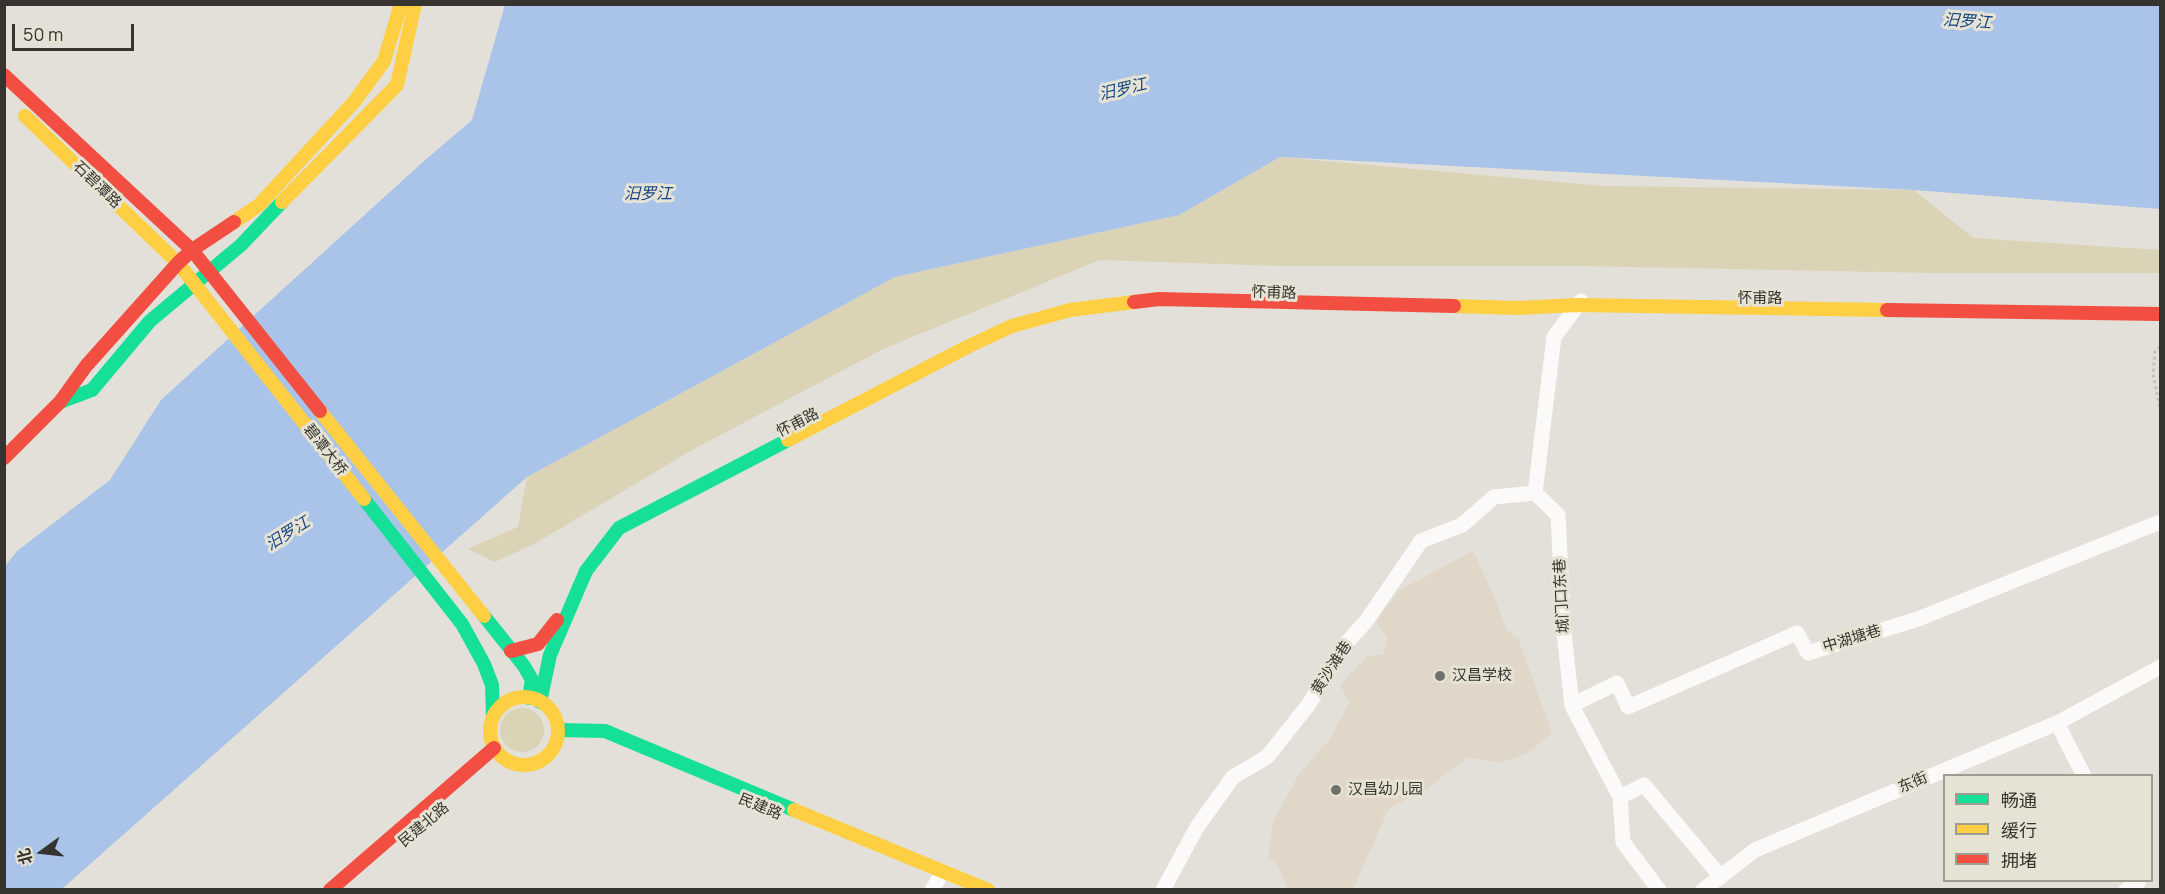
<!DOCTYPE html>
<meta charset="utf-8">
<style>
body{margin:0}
#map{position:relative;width:2165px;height:894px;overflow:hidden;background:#e2e0d8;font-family:Manrope,"Noto Sans SC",sans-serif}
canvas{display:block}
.frame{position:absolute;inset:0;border:6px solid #36342f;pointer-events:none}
.legend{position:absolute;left:1943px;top:774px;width:210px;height:108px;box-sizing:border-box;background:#e6e2d4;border:2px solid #a09c92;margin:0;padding:8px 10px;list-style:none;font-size:18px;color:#36342f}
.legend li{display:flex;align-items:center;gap:12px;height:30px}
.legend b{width:30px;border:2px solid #a09c92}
.north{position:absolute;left:12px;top:822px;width:60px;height:60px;-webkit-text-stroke:4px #e6e2d4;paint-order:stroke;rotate:255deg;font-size:16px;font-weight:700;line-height:24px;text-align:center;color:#36342f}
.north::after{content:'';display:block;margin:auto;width:21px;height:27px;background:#36342f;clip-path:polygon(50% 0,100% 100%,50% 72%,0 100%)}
.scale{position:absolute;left:12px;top:24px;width:122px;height:27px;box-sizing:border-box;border:3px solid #36342f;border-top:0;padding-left:8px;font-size:18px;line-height:21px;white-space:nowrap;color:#36342f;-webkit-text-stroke:4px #e6e2d4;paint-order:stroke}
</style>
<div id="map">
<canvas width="2165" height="894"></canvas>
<div class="frame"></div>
<ul class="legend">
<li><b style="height:8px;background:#16e098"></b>畅通</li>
<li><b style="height:8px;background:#ffcf43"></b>缓行</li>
<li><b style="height:8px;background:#f24e42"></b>拥堵</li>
</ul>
<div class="north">北</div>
<div class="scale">50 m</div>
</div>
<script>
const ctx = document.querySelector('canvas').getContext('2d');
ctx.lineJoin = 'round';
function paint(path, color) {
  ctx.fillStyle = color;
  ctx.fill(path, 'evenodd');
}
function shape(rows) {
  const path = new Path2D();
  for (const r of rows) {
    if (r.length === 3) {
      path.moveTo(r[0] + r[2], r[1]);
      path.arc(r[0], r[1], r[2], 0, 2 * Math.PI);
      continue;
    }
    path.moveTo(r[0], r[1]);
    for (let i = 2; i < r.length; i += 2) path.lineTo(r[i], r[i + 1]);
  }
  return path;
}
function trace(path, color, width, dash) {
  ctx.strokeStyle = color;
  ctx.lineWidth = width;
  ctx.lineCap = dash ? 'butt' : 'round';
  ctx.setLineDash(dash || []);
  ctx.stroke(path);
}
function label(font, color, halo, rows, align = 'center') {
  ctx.font = font + ' Manrope,"Noto Sans SC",sans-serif';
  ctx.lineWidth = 6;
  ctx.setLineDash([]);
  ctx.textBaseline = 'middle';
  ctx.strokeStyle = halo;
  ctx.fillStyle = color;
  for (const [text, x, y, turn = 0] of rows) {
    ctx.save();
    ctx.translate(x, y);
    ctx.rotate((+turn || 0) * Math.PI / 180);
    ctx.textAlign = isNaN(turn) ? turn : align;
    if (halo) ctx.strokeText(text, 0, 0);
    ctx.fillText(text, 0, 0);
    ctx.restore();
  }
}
const education = shape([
 [1473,551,1497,603,1507,631,1518,638,1552,733,1527,753,1501,763,1468,757,1422,792,1389,808,1353,889,1288,889,1276,862,1268,858,1273,822,1299,774,1330,739,1349,703,1340,685,1367,656,1384,654,1387,638,1376,622,1398,591]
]);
const green = shape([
 [1280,157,1604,186,1914,190,1973,238,2160,250,2160,273,1930,273,1582,266,1282,266,1100,260,883,349,692,450,536,543,495,562,468,549,518,527,527,477,895,277,1179,215],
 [522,730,22]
]);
const water = shape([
 [505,5,2160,5,2160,209,1914,190,1280,157,1179,215,895,277,527,477,62,889,5,890,5,566,17,551,110,480,161,400,424,161,472,120]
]);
const path = shape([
 [2160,347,2155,351,2153,374,2160,408]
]);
const street = shape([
 [1581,301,1554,337,1535,493,1558,515,1564,633,1572,706,1620,797,1623,842,1659,890],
 [1572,705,1617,683,1628,707,1797,633,1808,653,1918,619,2160,522],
 [2057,723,2084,776],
 [1620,797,1644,785,1721,877],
 [932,890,938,880],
 [1163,890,1197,827,1233,777,1267,757,1309,704,1343,647,1367,620,1421,541,1462,525,1494,497,1535,493],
 [1703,890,1755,850,2057,723,2160,667],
 [2126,890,2138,883]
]);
const fast = shape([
 [60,402,92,390,150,321,241,245,282,202],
 [364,499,462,624,484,664,492,685,493,717],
 [484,616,524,666,532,680,529,698],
 [540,702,550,655,586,571,619,528,788,440],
 [558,730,605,731,794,810]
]);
const slow = shape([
 [25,116,178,263,364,499],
 [282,202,397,85,415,4],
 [234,222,259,205,354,102,384,61,401,4],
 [1454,306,1517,308,1578,305,1887,310],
 [320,411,484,616],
 [788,440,969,346,1012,326,1070,310,1134,302],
 [524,731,34],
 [794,810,988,890]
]);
const jam = shape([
 [4,75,192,250,320,411],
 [1134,302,1159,299,1454,306],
 [1887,310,2160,314],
 [4,458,60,402,86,366,178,263,192,250,234,222],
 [511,651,538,644,557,620],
 [330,890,494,748]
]);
const markers = [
 [1440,676,6,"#72706a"],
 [1336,790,6,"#72706a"]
];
const streetNames = [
 ["石碧潭路",97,185,44],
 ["怀甫路",1274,293,2],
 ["怀甫路",1760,299],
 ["怀甫路",798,423,-27],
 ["碧潭大桥",325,450,52],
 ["城门口东巷",1562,596,-93],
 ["中湖塘巷",1852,639,-17],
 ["黄沙滩巷",1332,668,-57],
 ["东街",1913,783,-23],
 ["民建路",760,807,22],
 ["民建北路",424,825,-40]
];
const poiNames = [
 ["汉昌学校",1452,676],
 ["汉昌幼儿园",1348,790]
];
const waterNames = [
 ["汨罗江",1967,22,4],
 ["汨罗江",1123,90,-13],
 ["汨罗江",648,195],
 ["汨罗江",288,534,-32]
];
paint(education, '#e1d7c9');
paint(green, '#dbd3b5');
paint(water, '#a9c4e8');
trace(path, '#c2c2c0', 3, [3, 3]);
trace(street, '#fbfaf9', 15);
trace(fast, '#16e098', 14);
trace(slow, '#ffcf43', 14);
trace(jam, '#f24e42', 14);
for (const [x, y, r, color] of markers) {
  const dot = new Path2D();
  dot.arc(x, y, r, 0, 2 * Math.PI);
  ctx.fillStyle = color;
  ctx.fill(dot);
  trace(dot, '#e6e2d4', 2);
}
label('15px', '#36342f', '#e6e2d4', streetNames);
label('15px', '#36342f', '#e6e2d4', poiNames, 'left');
label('italic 16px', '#134485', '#e6e2d4', waterNames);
</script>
